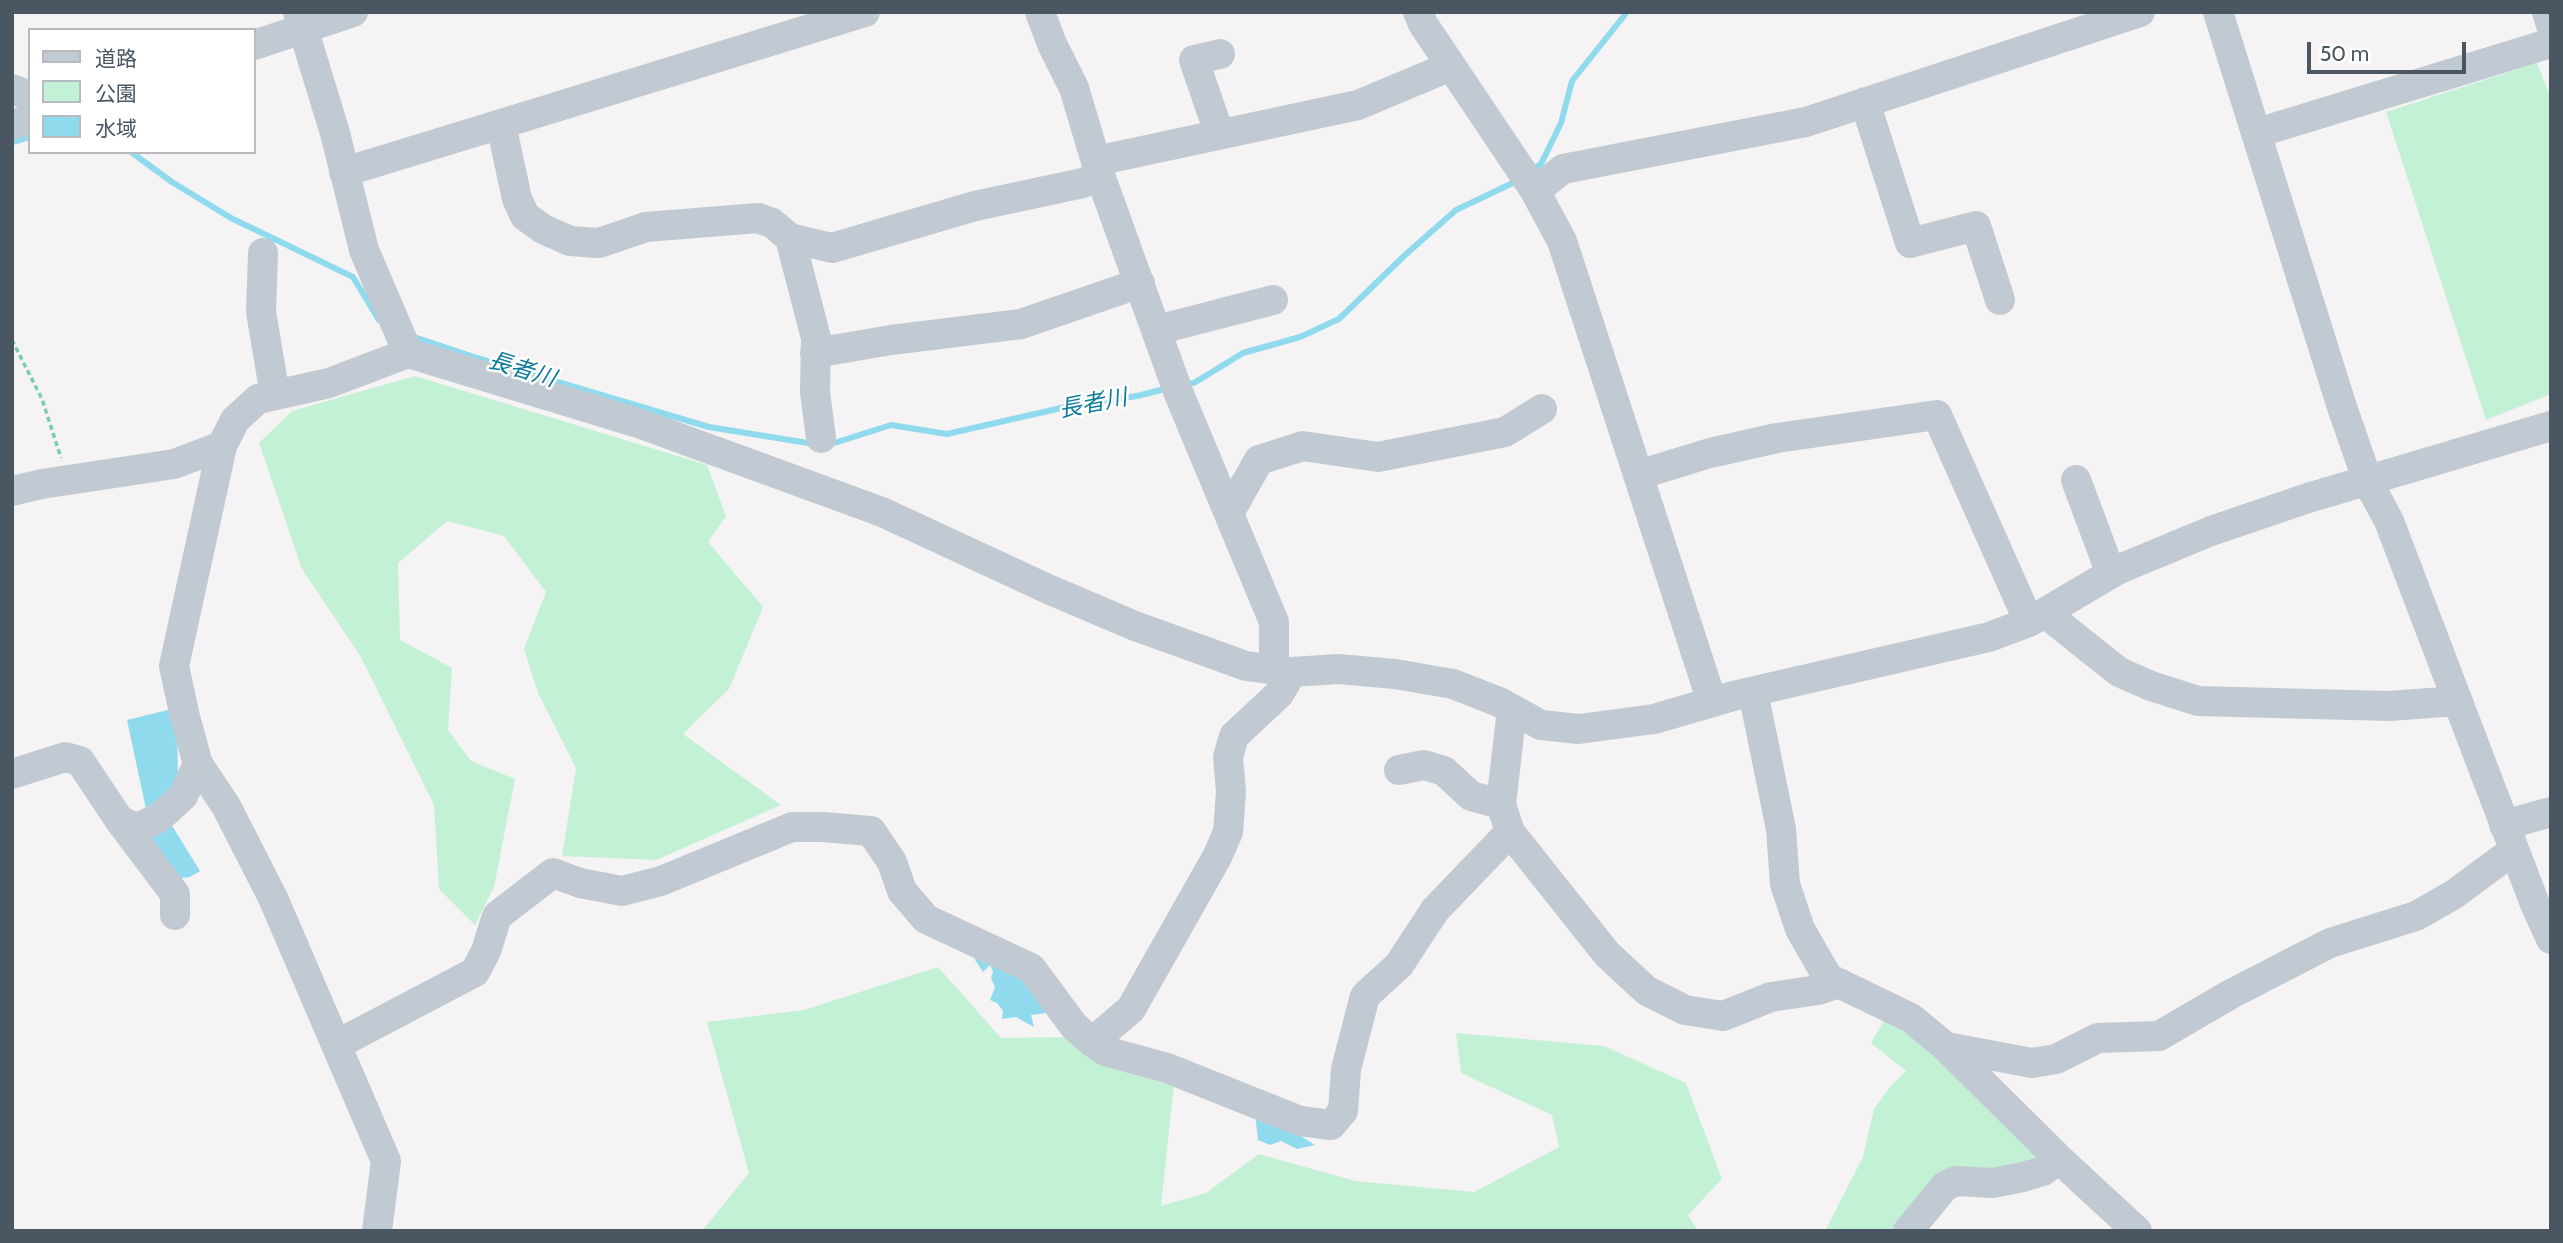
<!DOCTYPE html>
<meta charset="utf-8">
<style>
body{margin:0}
#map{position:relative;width:2563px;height:1243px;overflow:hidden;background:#f5f3f3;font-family:Cabin,"Noto Sans JP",sans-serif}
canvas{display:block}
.frame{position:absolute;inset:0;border:14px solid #4a5661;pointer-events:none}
.legend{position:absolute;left:28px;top:28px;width:228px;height:126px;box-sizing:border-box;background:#fff;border:2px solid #b7bbc0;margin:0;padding:9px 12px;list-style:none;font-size:21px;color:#4a5661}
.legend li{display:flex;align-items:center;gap:14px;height:35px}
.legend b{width:35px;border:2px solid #b7bbc0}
.scale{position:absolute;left:2307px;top:42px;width:159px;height:32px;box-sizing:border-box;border:4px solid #4a5661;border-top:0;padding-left:9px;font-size:21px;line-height:24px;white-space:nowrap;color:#4a5661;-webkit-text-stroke:5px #fff;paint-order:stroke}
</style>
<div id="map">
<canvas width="2563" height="1243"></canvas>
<div class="frame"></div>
<ul class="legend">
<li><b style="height:9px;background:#c1cad2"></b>道路</li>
<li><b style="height:19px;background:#c3f1d5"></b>公園</li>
<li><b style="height:19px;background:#90daee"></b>水域</li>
</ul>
<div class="scale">50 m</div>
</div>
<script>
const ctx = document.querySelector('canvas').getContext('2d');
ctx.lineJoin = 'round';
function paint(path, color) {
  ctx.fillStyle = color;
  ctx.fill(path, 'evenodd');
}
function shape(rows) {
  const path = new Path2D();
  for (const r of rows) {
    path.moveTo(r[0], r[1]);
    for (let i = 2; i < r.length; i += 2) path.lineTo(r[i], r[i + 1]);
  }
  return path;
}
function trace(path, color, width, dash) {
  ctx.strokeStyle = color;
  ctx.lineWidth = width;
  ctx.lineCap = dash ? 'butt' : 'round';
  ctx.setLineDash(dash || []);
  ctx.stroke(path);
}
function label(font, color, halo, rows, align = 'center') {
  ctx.font = font + ' Cabin,"Noto Sans JP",sans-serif';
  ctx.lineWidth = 5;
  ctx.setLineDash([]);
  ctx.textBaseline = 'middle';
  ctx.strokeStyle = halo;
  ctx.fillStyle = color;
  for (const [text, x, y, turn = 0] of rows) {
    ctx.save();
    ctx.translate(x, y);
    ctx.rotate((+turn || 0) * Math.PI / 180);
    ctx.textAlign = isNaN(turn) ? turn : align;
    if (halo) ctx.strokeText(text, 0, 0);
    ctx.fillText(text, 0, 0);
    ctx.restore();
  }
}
const green = shape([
 [2537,63,2551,98,2551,394,2486,420,2386,112],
 [415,376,707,465,726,516,708,542,763,607,729,689,683,734,781,805,656,860,562,856,576,768,538,693,524,649,546,592,504,536,447,521,398,563,400,640,452,668,448,730,471,761,515,779,494,887,475,925,439,889,434,805,361,657,302,569,259,443,292,411],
 [938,967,1001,1038,1069,1037,1174,1085,1161,1206,1206,1193,1259,1154,1355,1181,1474,1192,1559,1147,1552,1115,1461,1073,1456,1033,1604,1046,1686,1083,1722,1179,1688,1215,1698,1231,702,1231,749,1173,707,1022,804,1010],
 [1884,1020,1908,1028,2050,1161,1991,1177,1898,1231,1825,1231,1863,1157,1874,1109,1890,1087,1906,1071,1871,1043]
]);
const water = shape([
 [172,709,177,726,178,782,146,809,127,720],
 [171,824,200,871,190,877,181,878,153,849,148,831],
 [977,955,1028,975,1046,1013,1031,1015,1034,1027,1016,1017,1002,1019,1003,1011,997,1003,990,1000,995,987,991,978,993,971,990,965,983,972,975,960],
 [1255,1114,1282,1124,1315,1145,1297,1149,1281,1141,1270,1145,1258,1140]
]);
const stream = shape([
 [12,142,30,137],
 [131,152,172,182,231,218,353,277,379,320],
 [1531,171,1541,164,1561,123,1572,81,1627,12],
 [417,338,477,358,709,427,814,444],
 [1183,384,1194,383,1243,353,1300,337,1339,319,1405,255,1456,210,1517,181],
 [828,445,891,425,947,434,1079,404,1137,396,1169,388]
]);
const path = shape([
 [12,340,42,399,61,458]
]);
const minor = shape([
 [298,12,335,133,364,250,408,353],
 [1040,12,1052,44,1074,88,1100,175,1179,394,1274,622,1274,670],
 [1418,12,1423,24,1535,191,1562,241,1712,702],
 [2218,12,2342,407,2368,482,2389,521,2535,904,2551,939],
 [2547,12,2551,25],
 [254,45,353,12],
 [12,89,30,96],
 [1865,102,1910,243,1976,226,2000,300],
 [501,124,865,12],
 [12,125,30,119],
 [1219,133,1194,60,1220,54],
 [2257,133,2551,43],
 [1096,161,1358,105,1451,66],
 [344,172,501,124,517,199,525,216,543,229,570,241,599,243,646,227,758,218,772,223,790,238,832,248,975,206,1083,183,1100,175],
 [1535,191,1563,169,1806,122,2140,12],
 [790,238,816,338,815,392,821,438],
 [263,253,261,312,275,395],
 [1157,330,1273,300],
 [815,353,891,340,1021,324,1140,283],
 [222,446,174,666,185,717,198,764,226,806,273,898,386,1161,377,1231],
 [1638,475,1710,453,1777,438,1937,415,2029,622],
 [2076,480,2111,574],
 [12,491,42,484,174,464,222,446,235,420,258,399,329,383,408,353,641,424,882,512,1048,589,1135,626,1246,666,1292,672,1338,669,1395,674,1453,684,1499,702,1541,725,1579,729,1654,719,1733,696,1989,637,2029,622,2117,570,2211,531,2308,498,2551,426],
 [1229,513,1259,460,1303,446,1378,457,1505,432,1542,409],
 [2045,613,2119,672,2151,686,2198,701,2389,706,2457,701],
 [1753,692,1781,829,1785,884,1800,929,1828,978,1911,1018,1946,1047,2032,1063,2056,1059,2098,1038,2159,1036,2231,994,2330,943,2416,916,2453,895,2514,850],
 [1512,709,1501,804,1510,832,1607,954,1647,991,1685,1010,1723,1016,1771,997,1818,990,1839,983],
 [1399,770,1424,765,1444,771,1471,796,1501,804],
 [12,774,65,757,80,761,120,821,138,828,160,817,183,796,198,764],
 [120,821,175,894,175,915],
 [2504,825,2551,812],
 [1092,1042,1105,1051,1167,1068,1300,1121,1331,1125,1343,1111,1346,1069,1365,996,1399,965,1435,910,1510,832],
 [336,1045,475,972,486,951,497,916,553,873,580,883,622,891,661,881,792,827,823,827,871,831,892,862,902,891,926,919,1031,968,1074,1026,1092,1042,1131,1009,1217,857,1228,832,1231,792,1228,757,1234,736,1279,694,1292,672],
 [1946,1047,2059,1159,2137,1231],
 [1908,1231,1945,1186,1956,1181,1993,1183,2023,1177,2043,1171,2059,1159]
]);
const waterNames = [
 ["長者川",522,370,17],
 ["長者川",1093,404,-11]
];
paint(green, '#c3f1d5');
paint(water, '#90daee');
trace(stream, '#90daee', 6);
trace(path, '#7ad0a6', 3.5, [5, 3.5]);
trace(minor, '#c1cad2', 30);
label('italic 23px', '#0c7c9b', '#fff', waterNames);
</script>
